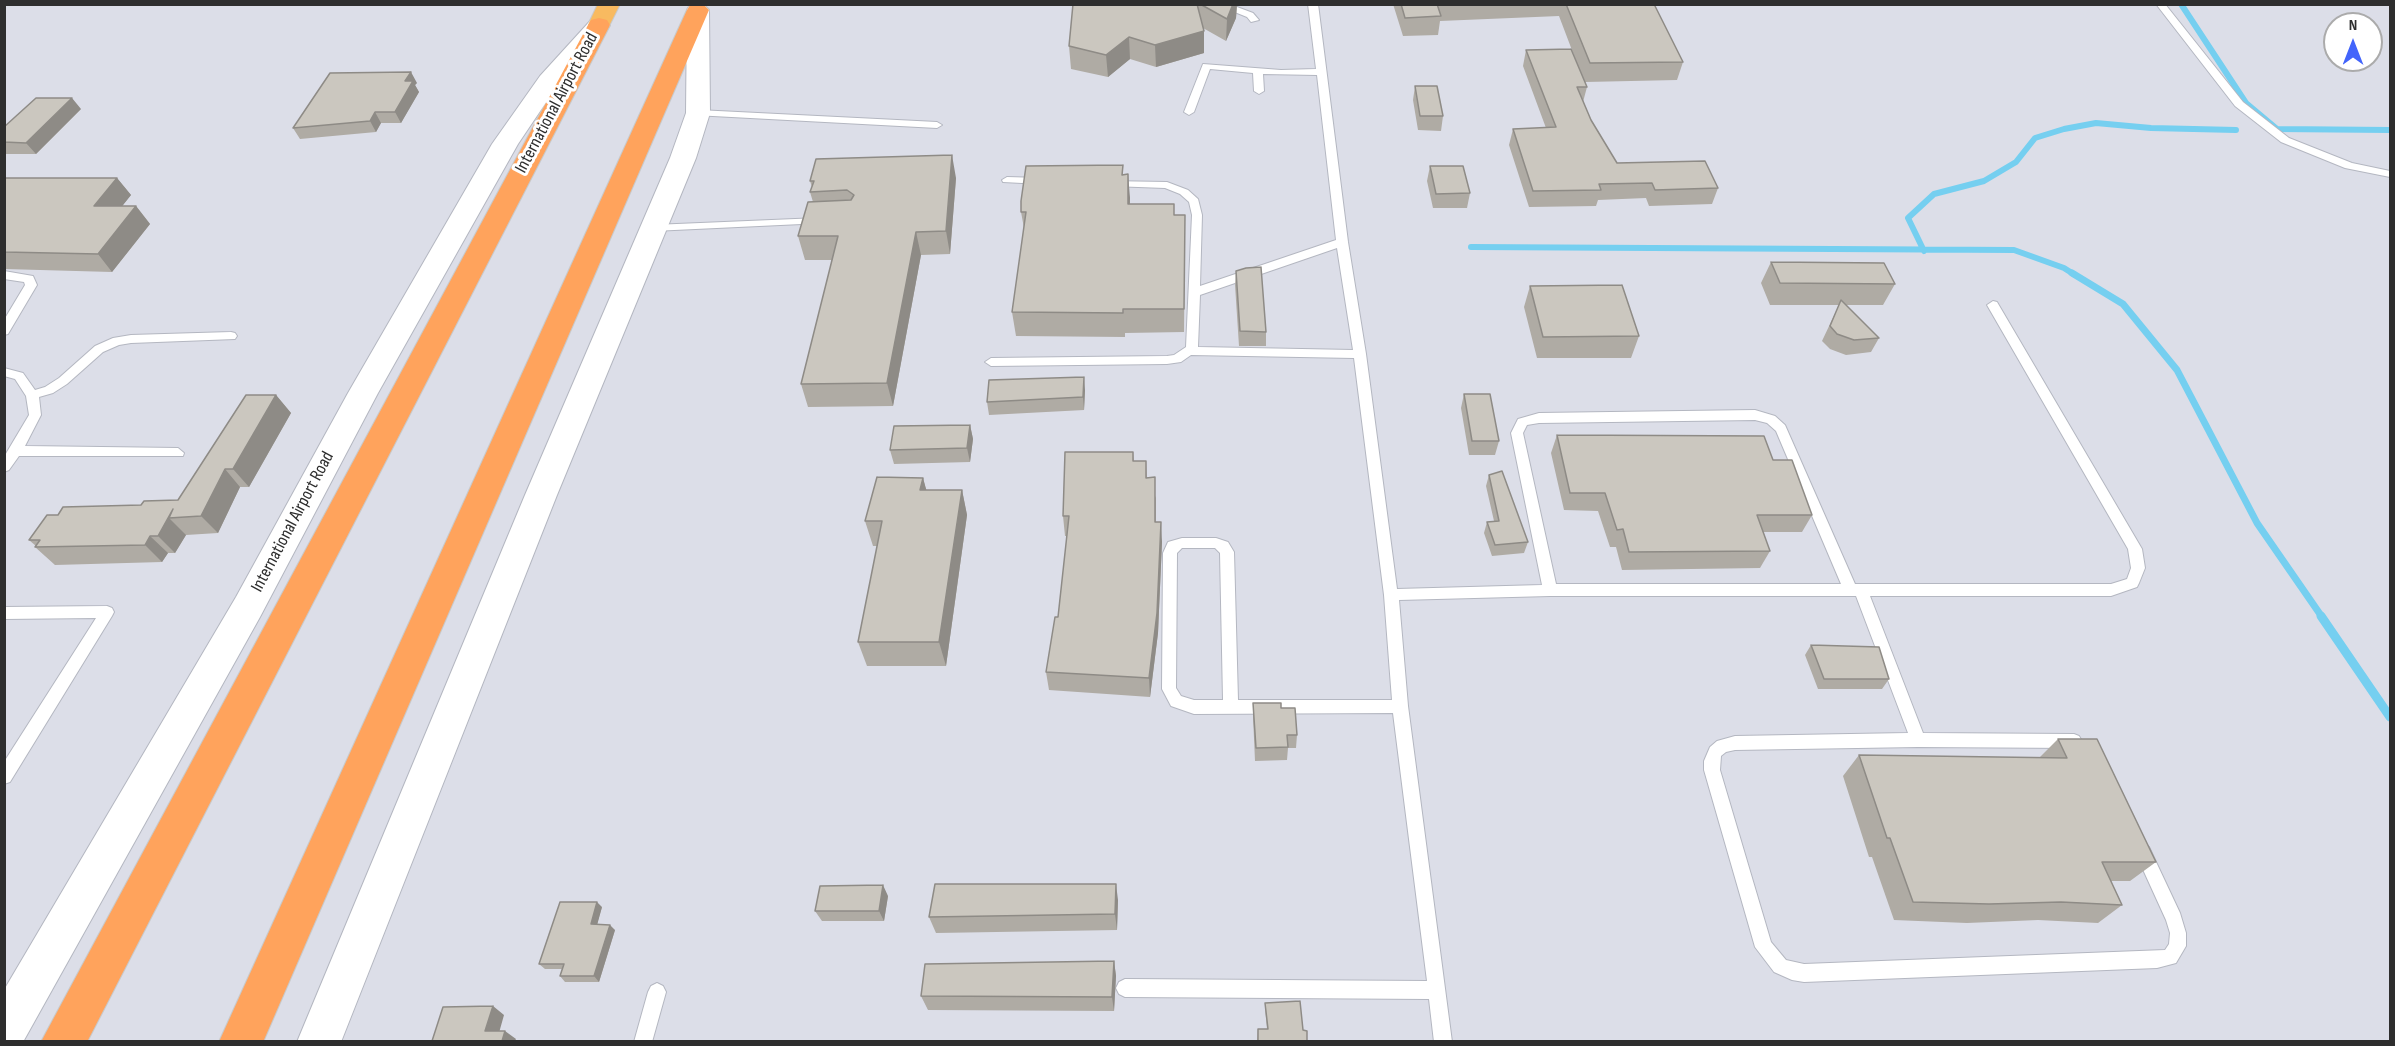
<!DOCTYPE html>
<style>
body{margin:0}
#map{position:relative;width:2395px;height:1046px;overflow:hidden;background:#efe9e1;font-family:"Sofia Sans Condensed",sans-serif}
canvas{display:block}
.frame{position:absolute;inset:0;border:6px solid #2e2e2e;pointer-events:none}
.north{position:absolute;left:2323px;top:12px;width:60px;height:60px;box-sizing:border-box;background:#fff;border:2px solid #ababab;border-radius:50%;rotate:0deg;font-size:16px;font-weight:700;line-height:24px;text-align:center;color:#2e2e2e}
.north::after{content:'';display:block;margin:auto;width:21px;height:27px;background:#4264fb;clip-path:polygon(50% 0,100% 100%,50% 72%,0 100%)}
</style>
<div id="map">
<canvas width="2395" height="1046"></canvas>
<div class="frame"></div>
<div class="north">N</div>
</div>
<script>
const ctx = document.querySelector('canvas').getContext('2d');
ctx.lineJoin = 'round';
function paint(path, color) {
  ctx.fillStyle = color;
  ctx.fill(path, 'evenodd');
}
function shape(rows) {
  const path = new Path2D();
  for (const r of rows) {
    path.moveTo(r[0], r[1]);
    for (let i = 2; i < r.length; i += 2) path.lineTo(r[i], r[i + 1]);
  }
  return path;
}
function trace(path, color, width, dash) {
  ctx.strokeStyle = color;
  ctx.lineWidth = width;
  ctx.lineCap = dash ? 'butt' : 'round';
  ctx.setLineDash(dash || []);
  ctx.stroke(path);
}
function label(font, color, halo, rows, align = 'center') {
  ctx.font = font + ' "Sofia Sans Condensed",sans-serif';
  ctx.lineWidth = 6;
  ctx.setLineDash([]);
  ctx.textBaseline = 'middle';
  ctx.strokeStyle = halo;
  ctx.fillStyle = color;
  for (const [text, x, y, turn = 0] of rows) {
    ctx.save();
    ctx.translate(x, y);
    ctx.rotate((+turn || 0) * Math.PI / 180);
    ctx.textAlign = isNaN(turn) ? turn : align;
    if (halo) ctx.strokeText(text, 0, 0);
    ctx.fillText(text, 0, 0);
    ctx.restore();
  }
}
const airport = shape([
 [5,5,2390,5,2390,1041,5,1041],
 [2335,24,2371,24,2371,60,2335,60]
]);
const streamFar2 = shape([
 [2181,4,2246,103,2277,129,2390,130],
 [1471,247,2014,250,2064,268,2075,275],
 [1924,251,1908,218,1934,194,1984,181,2016,162,2035,138,2064,129,2096,123,2151,128,2236,130]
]);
const streamFar1 = shape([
 [2072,273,2123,304,2177,370,2257,523,2322,617]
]);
const stream = shape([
 [2321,616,2390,717]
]);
const service = shape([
 [1215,4,1229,4,1253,13,1259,20,1251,22,1247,17,1215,4],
 [1308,4,1318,4,1348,242,1366,354,1397,589,1542,585,1511,433,1518,419,1539,413,1755,410,1775,416,1785,425,1855,584,2111,584,2127,579,2131,568,2128,549,1987,305,1993,301,1997,302,2142,549,2145,568,2139,583,2137,587,2111,596,1870,596,1923,733,2074,734,2079,736,2082,741,2079,746,2074,748,1918,747,1735,750,1726,752,1721,756,1720,770,1771,942,1786,960,1804,964,2165,950,2169,944,2170,933,2166,920,2135,852,2137,847,2143,844,2149,847,2180,913,2186,933,2186,946,2176,963,2157,968,1804,982,1792,980,1774,972,1755,947,1704,770,1704,761,1710,747,1717,741,1735,736,1908,733,1856,596,1550,596,1399,600,1408,706,1452,1042,1434,1042,1429,999,1125,997,1119,994,1116,988,1119,982,1125,979,1427,981,1393,713,1194,714,1171,706,1162,689,1163,553,1168,542,1182,538,1216,538,1228,542,1234,552,1238,700,1392,700,1384,595,1354,358,1191,355,1181,362,1167,364,991,366,985,362,991,358,1167,356,1174,355,1186,347,1192,215,1189,202,1180,194,1165,188,1111,186,1106,183,1107,181,1167,182,1188,190,1198,199,1202,215,1200,286,1336,240,1317,75,1263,74,1264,91,1259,94,1254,91,1253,73,1210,69,1194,112,1189,115,1184,112,1203,64,1281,70,1316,69,1308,4],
 [1337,248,1353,350,1198,347,1200,295,1337,248],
 [1755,420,1767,423,1776,431,1841,584,1556,584,1523,433,1527,425,1539,423,1755,420],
 [1182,548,1215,548,1220,553,1223,700,1194,700,1181,696,1176,688,1177,553,1182,548],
 [2156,4,2165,4,2243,102,2289,138,2352,163,2390,171,2390,177,2345,168,2281,142,2235,106,2156,4],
 [698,110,937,122,942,125,937,128,694,115,693,113,698,110],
 [1007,177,1041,178,1046,181,1041,184,1003,182,1002,180,1007,177],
 [819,218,823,219,823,223,653,231,647,228,653,225,819,218],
 [4,271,33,276,37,285,8,334,4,335,4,320,25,285,24,282,4,279,4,271],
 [231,332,235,333,237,336,235,339,131,343,119,345,103,352,67,384,53,393,39,397,41,415,25,446,178,448,184,453,183,456,19,456,9,470,4,472,4,457,29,415,26,396,15,379,4,376,4,368,23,373,35,390,45,387,59,378,95,346,113,338,131,335,231,332],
 [107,606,112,608,114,612,112,616,10,782,4,784,4,762,96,618,4,619,4,607,107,606],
 [657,983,663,986,666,992,652,1042,634,1042,648,992,651,986,657,983]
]);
const secondary = shape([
 [703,4,709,10,710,113,696,158,557,495,341,1042,297,1042,525,495,670,158,686,113,687,10,690,5,703,4],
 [599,18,607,20,610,25,557,86,518,144,378,393,260,617,23,1042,4,1042,4,990,236,597,348,393,492,144,540,76,591,20,599,18]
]);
const trunk = shape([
 [598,4,620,4,607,30,599,32,591,30,588,25,598,4]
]);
const motorway = shape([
 [703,4,709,10,263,1042,219,1042,687,10,690,5,703,4],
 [599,18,607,20,610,25,87,1042,41,1042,588,25,591,20,599,18]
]);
const wall = shape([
 [1073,4,1237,4,1236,18,1226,41,1203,28,1204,53,1156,67,1130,59,1108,77,1071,69,1069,46],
 [1393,4,1654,4,1683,62,1677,80,1585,82,1587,87,1583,102,1591,120,1617,163,1718,188,1712,204,1649,206,1646,198,1598,200,1596,206,1529,207,1509,145,1513,129,1546,128,1523,66,1526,50,1578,66,1559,16,1440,21,1438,35,1403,36],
 [417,83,415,85,419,92,401,123,381,123,376,132,300,139,293,128],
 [1415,86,1443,116,1441,131,1418,130,1413,100],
 [81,109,36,154,4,154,4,127],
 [1123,165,1123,175,1130,198,1130,204,1174,215,1185,239,1184,332,1125,333,1125,337,1016,336,1012,312,1024,228,1021,212],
 [1430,166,1470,193,1467,208,1433,208,1427,181],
 [4,178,117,178,131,195,122,206,136,206,150,224,112,272,4,269],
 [956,178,950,254,921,255,893,406,808,407,801,384,832,260,805,260,798,236,813,202,810,192,812,187,810,181],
 [1771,262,1895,284,1883,305,1846,305,1879,338,1871,352,1846,355,1830,349,1822,341,1839,305,1770,305,1761,283],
 [1236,271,1266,332,1266,346,1239,346,1235,285],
 [1530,286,1639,336,1631,358,1537,358,1524,307],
 [1085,390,1084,410,989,415,987,402],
 [1464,394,1499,441,1495,455,1469,455,1461,408],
 [276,395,291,413,249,487,240,487,218,533,186,535,175,553,168,553,162,562,55,565,35,547,36,546,29,540,58,515,141,505,178,500],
 [970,425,973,439,970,462,894,464,890,450],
 [1557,435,1773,460,1812,515,1802,532,1763,532,1770,551,1760,568,1622,570,1616,547,1610,547,1598,511,1564,510,1551,453],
 [1133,452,1134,461,1146,461,1147,478,1156,498,1156,522,1162,542,1158,633,1150,697,1049,690,1046,672,1058,617,1067,536,1065,536,1063,516],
 [1489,475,1528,542,1524,553,1492,556,1484,533,1487,522,1494,521,1486,486],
 [923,478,926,490,962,490,967,515,946,666,867,666,858,642,878,546,873,546,865,521],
 [1811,645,1889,679,1882,689,1818,689,1805,655],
 [1253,703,1281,708,1297,735,1296,748,1288,748,1287,760,1255,761,1253,716],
 [2058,739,2156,862,2130,881,2111,881,2122,905,2098,923,2038,920,1967,923,1894,920,1872,857,1869,857,1843,776,1859,755,2039,758],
 [888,896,884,921,822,921,815,911],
 [1118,900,1117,930,936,933,929,917],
 [602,907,597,924,615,930,599,982,565,982,560,976,562,969,545,969,539,964],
 [1114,961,1116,976,1114,1011,928,1010,921,996],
 [1265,1003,1303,1030,1307,1041,1257,1041,1258,1029,1267,1029,1265,1008]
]);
const shadedWall = shape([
 [1233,4,1237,4,1236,18,1226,41,1227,19],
 [1204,31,1204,53,1156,67,1155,45],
 [1129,37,1130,59,1108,77,1106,55],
 [411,72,417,83,415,85,419,92,401,123,395,112,405,81],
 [72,98,81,109,36,154,26,143],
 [375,112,381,123,376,132,370,121],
 [952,155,956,178,950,254,946,231],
 [1128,174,1130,198,1129,228,1128,204],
 [117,178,131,195,108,224,94,206],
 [136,206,150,224,112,272,98,254],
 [916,232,921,255,893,406,887,383],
 [1084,377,1085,390,1084,410,1083,397],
 [276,395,291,413,249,487,233,469],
 [970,425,973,439,970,462,967,448],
 [225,469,240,487,218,533,201,516],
 [923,478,930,503,920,490],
 [962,490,967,515,946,666,939,642],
 [173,509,169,518,186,535,175,553,158,536],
 [1161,522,1162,542,1158,633,1150,697,1149,678],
 [150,536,168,553,162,562,145,545],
 [1116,884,1118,900,1117,930,1115,914],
 [883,885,888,896,884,921,879,911],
 [597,902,602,907,596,929,591,924],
 [610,925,615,930,599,982,594,976],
 [1114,961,1116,976,1114,1011,1112,997],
 [493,1006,504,1015,497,1040,485,1031],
 [505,1031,516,1039,515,1041,502,1041]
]);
const building = shape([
 [1073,4,1197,4,1204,31,1155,45,1129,37,1106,55,1069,46,1073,4],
 [1200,4,1233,4,1227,19,1200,4],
 [1401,4,1437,4,1441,16,1405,18,1401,4],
 [1566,4,1654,4,1683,62,1590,63,1566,4],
 [1571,49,1587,87,1577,87,1591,120,1617,163,1705,161,1718,188,1655,190,1652,183,1599,184,1601,190,1533,191,1513,129,1556,127,1526,50,1571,49],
 [411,72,405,81,413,81,395,112,375,112,370,121,293,128,330,73,411,72],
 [1415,86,1437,86,1443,116,1420,116,1415,86],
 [36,98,72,98,26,143,4,142,4,127,36,98],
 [952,155,946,231,916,232,887,383,801,384,838,236,798,236,808,202,851,200,854,195,847,190,810,192,814,181,810,181,816,159,952,155],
 [1123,165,1122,175,1128,174,1128,204,1174,204,1174,215,1185,215,1184,309,1123,309,1123,313,1012,312,1026,212,1021,212,1021,201,1026,166,1123,165],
 [1430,166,1463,166,1470,193,1436,194,1430,166],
 [4,178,117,178,94,206,136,206,98,254,4,252,4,178],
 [1771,262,1884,263,1895,284,1780,283,1771,262],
 [1261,267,1266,332,1240,331,1236,271,1246,268,1261,267],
 [1622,285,1639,336,1543,337,1530,286,1622,285],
 [1841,300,1879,338,1854,340,1837,334,1830,326,1841,300],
 [1084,377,1083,397,987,402,989,380,1084,377],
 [1464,394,1490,394,1499,441,1472,441,1464,394],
 [246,395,276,395,233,469,225,469,201,516,169,518,173,509,158,536,150,536,145,545,35,547,40,540,29,540,47,515,58,515,63,507,141,505,144,501,178,500,246,395],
 [970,425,967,448,890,450,894,426,970,425],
 [1557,435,1764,436,1773,460,1792,460,1812,515,1757,515,1770,551,1629,552,1623,529,1617,530,1605,493,1570,493,1557,435],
 [1065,452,1133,452,1133,461,1146,461,1146,478,1155,477,1155,522,1161,522,1157,613,1149,678,1046,672,1055,617,1058,617,1069,516,1063,516,1065,452],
 [1502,471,1528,542,1495,545,1487,522,1499,521,1489,475,1502,471],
 [877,477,923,478,920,490,962,490,939,642,858,642,882,521,865,521,877,477],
 [1811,645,1879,647,1889,679,1824,679,1811,645],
 [1253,703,1281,703,1281,708,1295,708,1297,735,1287,735,1288,747,1256,748,1253,703],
 [2058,739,2097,739,2156,862,2102,862,2122,905,2061,902,1989,904,1913,902,1890,838,1887,838,1859,755,2067,758,2058,739],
 [935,884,1116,884,1115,914,929,917,935,884],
 [883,885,879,911,815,911,820,886,883,885],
 [560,902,597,902,591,924,610,925,594,976,560,976,564,964,539,964,560,902],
 [1114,961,1112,997,921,996,925,964,1114,961],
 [1300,1001,1303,1030,1307,1031,1307,1041,1258,1041,1258,1029,1268,1029,1265,1003,1300,1001],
 [493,1006,485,1031,505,1031,502,1041,432,1041,443,1007,493,1006]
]);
const streetNames = [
 ["International Airport Road",557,103,-62],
 ["International Airport Road",293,522,-62]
];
paint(airport, '#dcdee8');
trace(streamFar2, '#75cff0', 6);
trace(streamFar1, '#75cff0', 7);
trace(stream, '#75cff0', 9);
trace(service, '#b4b7c1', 2);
trace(secondary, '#b4b7c1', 2);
trace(trunk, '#c9c9c9', 2);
trace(motorway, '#c9c9c9', 2);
paint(service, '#fff');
paint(secondary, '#fff');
paint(trunk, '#f8ba60');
paint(motorway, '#ffa35c');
paint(wall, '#afaba4');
paint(shadedWall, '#8e8b86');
paint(building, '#cbc7bf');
trace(building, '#8e8b86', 1.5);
label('18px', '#2e2e2e', '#fff', streetNames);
</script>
